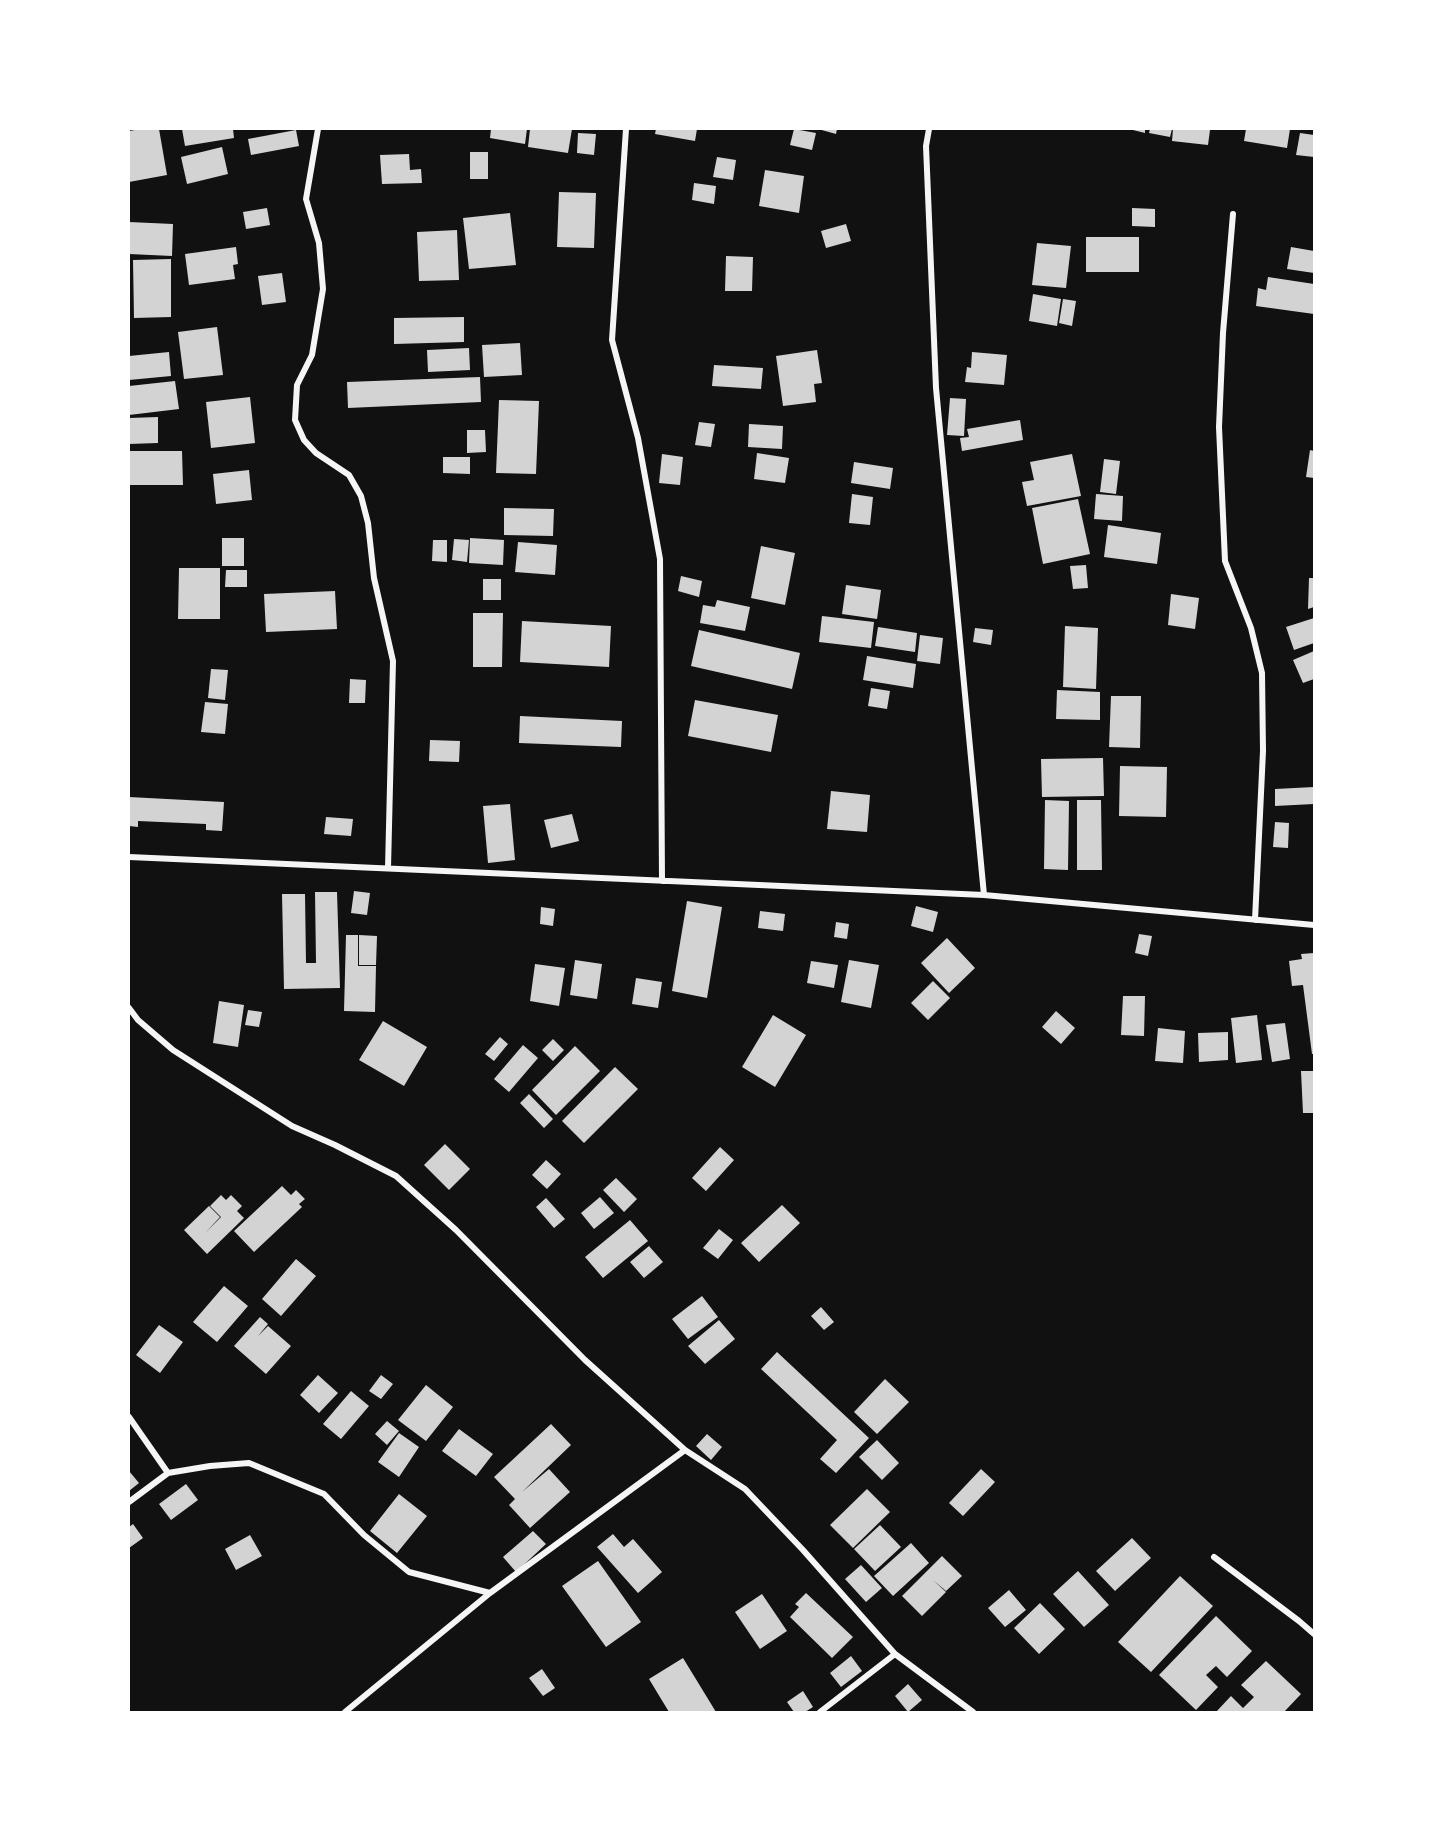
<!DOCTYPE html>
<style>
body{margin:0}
#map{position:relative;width:1443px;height:1841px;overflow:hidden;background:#111;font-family:Ubuntu,sans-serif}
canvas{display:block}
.frame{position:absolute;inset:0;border:130px solid #fff;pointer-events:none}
</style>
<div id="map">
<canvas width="1443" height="1841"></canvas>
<div class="frame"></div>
</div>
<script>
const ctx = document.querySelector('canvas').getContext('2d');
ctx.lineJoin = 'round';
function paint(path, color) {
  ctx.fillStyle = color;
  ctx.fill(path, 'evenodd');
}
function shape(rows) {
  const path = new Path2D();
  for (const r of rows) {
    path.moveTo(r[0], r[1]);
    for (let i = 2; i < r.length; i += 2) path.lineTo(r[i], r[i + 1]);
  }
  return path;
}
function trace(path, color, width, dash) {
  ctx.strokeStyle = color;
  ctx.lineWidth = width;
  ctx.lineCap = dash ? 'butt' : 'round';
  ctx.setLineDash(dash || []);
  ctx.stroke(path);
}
const building = shape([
 [141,129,159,129,167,175,129,182,129,131],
 [182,129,233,129,234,138,185,146],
 [491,129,527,129,525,144,490,138],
 [530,129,572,129,568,153,528,147],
 [656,129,697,129,695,141,655,134],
 [794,129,816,133,812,150,790,145],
 [818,129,837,129,836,134],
 [1129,129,1145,129,1145,133],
 [1150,129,1172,129,1170,137,1149,133],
 [1173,129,1210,130,1208,145,1172,141],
 [1246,129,1290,129,1287,148,1244,141],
 [296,130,299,146,251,155,248,139],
 [578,133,596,134,594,155,577,153],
 [1300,133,1314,135,1314,157,1296,155],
 [222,147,228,174,187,184,181,157],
 [470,152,488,152,488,179,470,179],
 [409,154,410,170,421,169,422,183,382,184,380,155],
 [717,157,736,160,733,180,713,177],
 [765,170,804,176,799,213,759,206],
 [694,183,716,186,714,204,692,200],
 [559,192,596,193,594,248,557,247],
 [267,208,270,225,246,229,243,212],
 [1132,208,1155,209,1155,227,1132,226],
 [510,213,516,265,469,269,463,218],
 [129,222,173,224,172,256,129,254],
 [846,224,851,241,826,248,821,231],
 [457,230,459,280,419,281,417,232],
 [1086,237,1139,237,1139,272,1086,272],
 [1037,243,1071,246,1066,288,1032,285],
 [236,247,238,264,233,265,235,279,189,285,185,254],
 [1291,247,1314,251,1314,273,1287,269],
 [726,256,753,257,752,291,725,291],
 [171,259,171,317,134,318,133,260],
 [282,273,286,302,262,305,258,276],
 [1268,277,1314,284,1314,314,1256,306,1258,288,1266,290],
 [1033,294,1061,299,1057,326,1029,321],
 [1063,299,1076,301,1072,326,1059,323],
 [464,317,464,342,394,344,394,318],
 [217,327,223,375,184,379,178,332],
 [520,343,522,375,484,377,482,345],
 [469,348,470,370,428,372,427,350],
 [817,350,822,383,814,384,816,402,783,406,776,356],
 [169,352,171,376,129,380,129,356],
 [972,352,1007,355,1004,385,965,382,967,367,971,368],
 [714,365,763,368,761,389,712,386],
 [480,377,481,402,348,408,347,382],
 [175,381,179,409,129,415,129,386],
 [250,397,255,443,211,448,206,402],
 [950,398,966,399,964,436,947,435],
 [499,400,539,401,536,474,496,473],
 [158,417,158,443,129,444,129,418],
 [1020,420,1023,440,962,451,960,438,969,437,967,429],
 [699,422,715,424,711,447,695,445],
 [749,424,783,426,782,449,748,447],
 [467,430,485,430,486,452,467,453],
 [1310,450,1314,451,1314,478,1306,477],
 [129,451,182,451,183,485,129,485],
 [757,453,789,458,785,483,754,479],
 [662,454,683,457,680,485,659,483],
 [1072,454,1081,496,1027,506,1022,482,1034,480,1030,462],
 [443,457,470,457,470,474,443,473],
 [1104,459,1120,461,1116,494,1100,492],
 [854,462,893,468,890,489,851,483],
 [249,470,252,500,216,504,213,474],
 [852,494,873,497,870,525,849,523],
 [1096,494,1123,496,1122,521,1094,519],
 [1078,499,1090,554,1043,564,1032,508],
 [504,508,554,509,553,536,504,535],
 [1108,525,1161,533,1157,564,1104,557],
 [222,538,244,538,244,566,222,566],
 [470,538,504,540,503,565,469,563],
 [454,539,469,540,467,562,452,560],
 [433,540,447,540,447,562,432,561],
 [518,542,557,545,555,575,515,572],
 [761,546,795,553,785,605,751,598],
 [1086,565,1088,588,1073,589,1070,566],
 [179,568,220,568,220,619,178,619],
 [226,570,247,570,247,587,225,587],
 [681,576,702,581,699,597,678,591],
 [1309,578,1314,578,1314,607,1308,609],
 [483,579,501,579,501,600,483,600],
 [846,585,881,590,877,619,842,614],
 [335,591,337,629,266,632,264,594],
 [1171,594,1199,598,1195,629,1168,625],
 [717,600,750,607,745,631,700,623,703,605,715,607],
 [473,613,503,613,502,667,473,667],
 [822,616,874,622,871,648,819,642],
 [1314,618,1314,643,1294,650,1286,627],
 [522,621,611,626,609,667,520,662],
 [1065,626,1098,628,1096,689,1063,687],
 [878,627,917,633,915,652,875,646],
 [975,628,993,630,991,645,973,642],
 [699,630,800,653,792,689,691,666],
 [920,635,943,638,940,664,917,661],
 [1314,651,1314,679,1303,683,1293,660],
 [867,656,916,664,913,688,863,680],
 [211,669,228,670,225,700,208,698],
 [350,679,366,680,365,703,349,703],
 [871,688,890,691,887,709,868,706],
 [1057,690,1100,692,1100,720,1056,719],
 [1111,696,1141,696,1140,748,1109,747],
 [695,700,778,715,771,752,688,736],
 [205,702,228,704,225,734,201,732],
 [520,716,622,721,621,747,519,743],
 [430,740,460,741,459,762,429,761],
 [1103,758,1104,796,1042,797,1041,759],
 [1120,766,1167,767,1166,817,1119,816],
 [1314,787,1314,804,1275,806,1275,789],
 [831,791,870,795,867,832,827,829],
 [129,797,224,802,222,831,206,830,206,824,138,821,138,827,129,826],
 [1045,800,1069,801,1068,870,1044,869],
 [1077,800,1101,800,1102,870,1077,870],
 [510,804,515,860,488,863,483,806],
 [572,814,579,841,551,848,544,820],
 [326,817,353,819,351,836,324,834],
 [1275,822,1289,823,1288,848,1273,847],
 [354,891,370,893,367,915,351,913],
 [315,892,337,892,340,988,284,989,282,894,305,894,306,963,316,963],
 [687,901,722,907,707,998,672,991],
 [916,906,938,912,933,932,911,926],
 [541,907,555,909,553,926,540,924],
 [760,911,785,914,783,931,758,928],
 [836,922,849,924,847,939,834,937],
 [1139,934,1152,936,1148,956,1135,953],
 [346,935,358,935,358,966,376,966,375,1012,344,1011],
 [359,935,377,936,376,965,359,965],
 [947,938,975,968,949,993,921,963],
 [1314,953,1314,1054,1312,1054,1303,985,1292,986,1289,961,1302,959,1301,954],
 [575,960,602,964,597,999,570,995],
 [849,960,879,965,871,1008,841,1002],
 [811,961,838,965,834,988,807,983],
 [535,964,565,968,559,1006,530,1001],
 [636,978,662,982,658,1008,632,1004],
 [933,981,950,998,928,1020,911,1003],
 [1123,996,1145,996,1144,1036,1121,1035],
 [219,1001,244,1005,238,1047,213,1043],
 [248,1010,262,1012,259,1027,245,1025],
 [1056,1011,1075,1028,1061,1044,1042,1027],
 [773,1015,806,1035,775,1087,742,1067],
 [1257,1015,1262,1060,1236,1063,1231,1018],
 [383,1021,427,1047,404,1086,359,1060],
 [1285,1023,1290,1059,1272,1062,1266,1025],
 [1158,1028,1185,1031,1183,1063,1155,1061],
 [1228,1032,1228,1060,1199,1062,1198,1033],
 [500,1037,508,1044,494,1061,485,1054],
 [553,1039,564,1050,553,1061,542,1050],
 [523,1045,538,1058,509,1092,494,1079],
 [575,1046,600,1071,556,1115,532,1090],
 [615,1067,638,1089,584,1143,562,1121],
 [1301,1071,1314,1071,1314,1113,1303,1113],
 [529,1094,553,1119,544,1128,520,1103],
 [445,1144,470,1169,449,1190,424,1165],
 [720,1147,734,1160,706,1191,692,1178],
 [546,1160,561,1174,547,1189,532,1175],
 [616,1178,637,1199,624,1212,603,1190],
 [282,1186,291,1195,296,1190,305,1199,299,1204,302,1207,254,1252,234,1231],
 [221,1195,226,1200,231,1195,242,1206,237,1211,244,1218,207,1254,184,1230,209,1206,220,1217,206,1232,221,1217,210,1206],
 [600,1197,614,1213,594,1229,581,1213],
 [546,1198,565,1219,554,1228,536,1207],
 [782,1205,800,1223,759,1262,741,1243],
 [630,1220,648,1241,603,1278,585,1257],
 [719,1229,733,1240,718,1259,703,1248],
 [649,1246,663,1262,644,1278,630,1262],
 [296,1259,316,1276,281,1316,262,1299],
 [224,1286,248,1306,217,1342,193,1322],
 [702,1296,718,1317,688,1339,672,1319],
 [821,1307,834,1322,824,1330,811,1316],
 [260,1317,268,1324,258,1336,268,1326,291,1346,266,1374,234,1346],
 [719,1320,735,1339,705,1364,688,1346],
 [159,1325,183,1342,160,1373,136,1355],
 [777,1352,869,1438,836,1473,820,1459,837,1440,761,1369],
 [318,1375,338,1393,319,1413,300,1395],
 [381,1375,393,1384,381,1399,369,1391],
 [885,1379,909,1402,877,1434,854,1412],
 [426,1385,453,1407,426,1441,398,1420],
 [351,1391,369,1406,341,1439,323,1424],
 [387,1421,399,1431,387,1445,375,1434],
 [551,1424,571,1445,522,1492,549,1469,570,1492,530,1528,509,1505,515,1499,494,1477],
 [459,1429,493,1454,476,1476,442,1451],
 [399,1433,419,1447,399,1477,378,1462],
 [707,1434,722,1447,711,1460,696,1446],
 [877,1440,899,1463,882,1480,859,1457],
 [981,1469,995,1482,963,1516,949,1503],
 [129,1471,139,1483,129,1491],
 [186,1484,198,1500,171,1520,159,1504],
 [867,1489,890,1512,853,1548,830,1525],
 [399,1494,427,1516,397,1553,370,1531],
 [133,1524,143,1538,129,1548,129,1527],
 [880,1525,901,1547,875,1571,854,1549],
 [533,1531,546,1544,516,1572,503,1557],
 [613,1534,624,1547,633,1539,662,1572,638,1593,597,1547],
 [250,1535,262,1556,236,1570,225,1549],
 [1132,1538,1151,1558,1115,1591,1096,1571],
 [911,1543,929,1563,893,1596,874,1576],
 [942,1556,962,1576,946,1591,933,1580,946,1592,922,1616,902,1596],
 [598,1561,641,1622,606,1647,562,1586],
 [861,1565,882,1588,866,1602,845,1579],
 [1078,1571,1109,1605,1084,1627,1053,1594],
 [1180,1576,1213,1606,1151,1672,1118,1642],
 [1009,1590,1026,1610,1005,1627,988,1608],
 [806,1593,853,1637,832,1658,790,1617,799,1607,795,1604],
 [762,1594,787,1631,760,1649,735,1612],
 [1040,1603,1065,1629,1039,1654,1014,1628],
 [1216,1616,1252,1651,1227,1677,1216,1666,1206,1675,1218,1687,1196,1710,1159,1675],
 [851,1656,862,1671,841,1687,830,1673],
 [683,1658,716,1712,669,1712,649,1679],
 [1266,1661,1301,1694,1284,1712,1216,1712,1231,1696,1243,1708,1254,1697,1241,1685],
 [542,1669,555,1688,543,1696,529,1678],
 [908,1684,922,1700,908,1712,895,1696],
 [803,1691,813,1707,805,1712,794,1712,787,1702]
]);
const minor = shape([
 [318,129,306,199,319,243,323,289,312,355,297,385,295,420,304,440,316,453,349,475,361,496,368,523,374,578,393,661,388,868],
 [626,129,612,340,638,438,660,559,662,881],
 [929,129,926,146,936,388,984,895],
 [1233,214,1223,333,1219,427,1225,561,1251,628,1262,673,1263,751,1255,920],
 [129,857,984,895,1314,925],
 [129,1008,138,1020,173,1050,292,1126,335,1145,396,1176,456,1230,585,1360,685,1450,745,1489,803,1550,895,1654,973,1712],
 [129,1417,168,1473],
 [129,1502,168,1473,210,1466,249,1463,324,1494,364,1535,409,1572,490,1593],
 [1214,1557,1299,1621,1314,1634],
 [345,1712,490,1593,685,1450],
 [820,1712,895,1654]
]);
paint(building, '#d3d3d3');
trace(minor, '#f5f5f5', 6);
</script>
